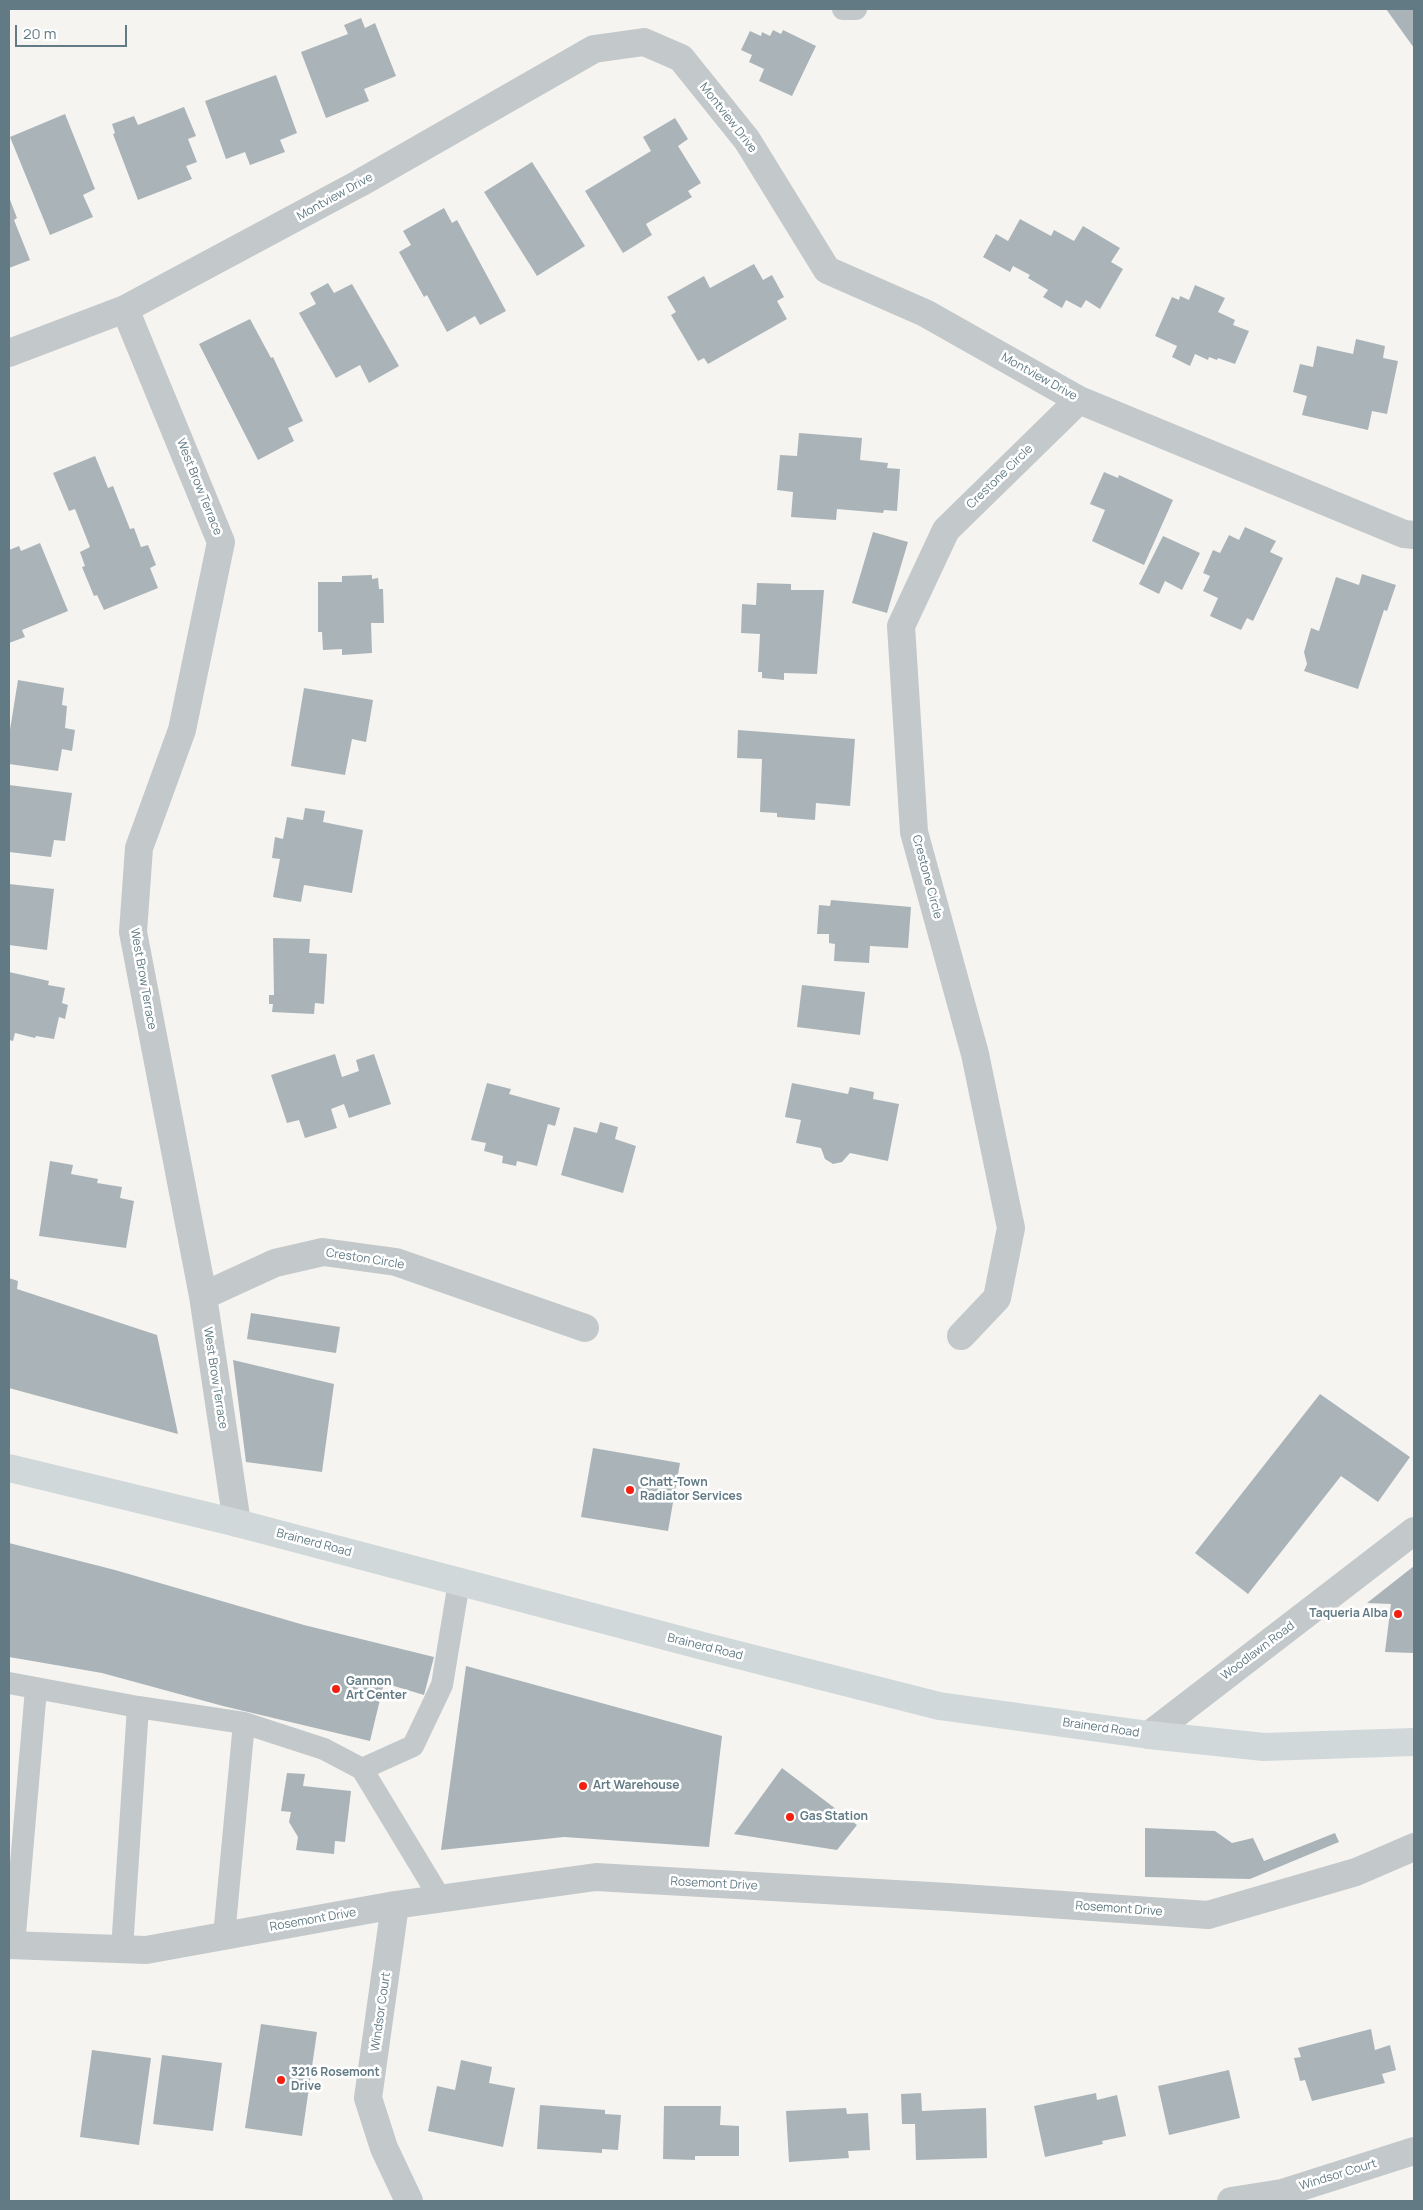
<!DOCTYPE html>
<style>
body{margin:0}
#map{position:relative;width:1423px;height:2210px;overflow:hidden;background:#f5f4f0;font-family:Manrope,sans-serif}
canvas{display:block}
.frame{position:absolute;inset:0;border:10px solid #617a84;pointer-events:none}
.scale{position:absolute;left:15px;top:25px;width:112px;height:22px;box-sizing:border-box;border:2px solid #617a84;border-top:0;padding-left:6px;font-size:15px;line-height:18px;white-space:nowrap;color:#617a84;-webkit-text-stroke:4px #fff;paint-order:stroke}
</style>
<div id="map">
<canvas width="1423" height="2210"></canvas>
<div class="frame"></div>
<div class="scale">20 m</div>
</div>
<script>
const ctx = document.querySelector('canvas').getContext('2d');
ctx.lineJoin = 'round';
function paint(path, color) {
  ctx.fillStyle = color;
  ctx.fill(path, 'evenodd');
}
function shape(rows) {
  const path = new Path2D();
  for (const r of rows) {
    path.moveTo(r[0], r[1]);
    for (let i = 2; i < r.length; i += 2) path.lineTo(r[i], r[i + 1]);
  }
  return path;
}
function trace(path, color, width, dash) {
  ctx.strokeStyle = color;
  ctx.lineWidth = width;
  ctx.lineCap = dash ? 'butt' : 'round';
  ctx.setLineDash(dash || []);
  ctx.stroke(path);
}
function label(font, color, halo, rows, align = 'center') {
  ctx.font = font + ' Manrope,sans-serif';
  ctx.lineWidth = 5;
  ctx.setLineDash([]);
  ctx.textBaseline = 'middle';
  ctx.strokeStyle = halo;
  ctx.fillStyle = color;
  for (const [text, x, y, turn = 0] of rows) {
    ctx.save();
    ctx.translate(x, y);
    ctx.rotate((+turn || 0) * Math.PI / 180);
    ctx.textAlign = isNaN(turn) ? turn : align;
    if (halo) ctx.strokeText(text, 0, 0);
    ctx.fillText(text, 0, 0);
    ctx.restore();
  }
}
const building = shape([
 [1386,9,1414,9,1414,48],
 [361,18,365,28,375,23,396,76,364,89,369,101,326,118,301,52,348,34,344,25],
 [773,30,781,34,783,30,816,46,792,96,759,81,764,69,749,62,752,55,741,50,750,31,761,36,762,32,770,36],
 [276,75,297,133,280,140,285,152,250,165,245,152,226,159,205,101],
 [184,107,196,136,188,139,197,162,186,166,192,179,138,200,113,134,115,133,112,124,134,116,138,125],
 [65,114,95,189,83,195,93,217,50,235,10,137],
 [675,118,688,139,678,146,701,183,688,191,692,197,646,224,652,235,623,253,585,191,651,151,643,137],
 [532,162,585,246,537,276,484,192],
 [9,197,17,218,14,220,30,260,9,268],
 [444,208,452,223,457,220,506,311,480,325,475,316,447,332,427,295,424,297,399,252,411,245,403,231],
 [1020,219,1051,236,1054,230,1074,241,1083,226,1120,248,1111,262,1123,269,1100,309,1086,300,1081,308,1066,300,1062,308,1043,297,1048,290,1028,278,1030,275,1013,266,1010,272,983,257,996,234,1008,241],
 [754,264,763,280,772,275,784,297,777,301,787,319,708,364,704,358,698,361,671,315,676,312,667,297,704,276,710,288],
 [328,283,334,293,352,284,399,366,369,383,360,365,336,378,299,313,316,304,310,293],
 [1195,285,1225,298,1218,312,1235,320,1233,325,1249,331,1235,364,1218,358,1217,360,1209,357,1208,360,1195,354,1190,366,1172,357,1177,346,1155,336,1172,297,1179,300,1180,296,1189,300],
 [250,319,271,358,273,357,303,421,288,428,294,441,258,460,199,344],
 [1356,339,1385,346,1383,358,1398,361,1387,414,1372,411,1368,430,1302,415,1307,396,1293,392,1300,364,1313,367,1317,346,1353,354],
 [799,433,862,438,860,460,888,463,887,468,900,469,897,511,884,510,883,513,837,509,836,520,791,517,793,492,777,490,780,455,797,456],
 [95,456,108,488,113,486,130,529,134,528,141,547,148,545,156,565,150,568,158,588,104,610,97,595,94,596,82,567,85,566,80,552,90,547,75,509,69,511,53,473],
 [1104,472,1118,478,1119,475,1173,500,1144,565,1092,541,1105,510,1090,504],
 [1245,527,1276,541,1270,552,1283,558,1253,621,1247,618,1241,630,1210,616,1218,598,1203,591,1210,576,1203,573,1213,550,1220,553,1229,535,1239,540],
 [873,532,908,542,887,613,852,603],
 [1163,536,1200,553,1182,590,1165,581,1159,594,1139,584],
 [40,543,68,611,22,630,25,637,9,643,9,550,19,546,21,551],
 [1362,574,1396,585,1387,611,1384,610,1358,689,1304,671,1307,664,1304,652,1311,628,1319,631,1336,577,1359,585],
 [372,575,372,579,378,578,379,589,383,589,384,623,371,623,372,653,342,655,342,649,323,650,322,632,318,632,318,582,342,582,342,576],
 [757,583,791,584,791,590,824,590,817,674,784,673,784,680,762,678,762,672,758,672,760,634,741,633,742,604,756,605],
 [18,680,64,688,62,705,67,706,65,728,75,730,72,751,62,749,58,771,9,764,9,736],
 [304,688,373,700,366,742,352,739,345,775,291,766],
 [738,730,855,739,850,806,816,803,815,820,777,817,777,813,760,812,762,759,737,758],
 [9,785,72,793,65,841,54,840,51,857,9,852],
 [305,808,325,811,323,822,363,830,352,893,304,885,301,902,273,897,280,859,272,858,275,837,283,839,287,817,303,820],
 [9,884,54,889,47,950,9,945],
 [831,900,911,907,908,948,870,946,869,963,834,961,835,944,829,943,829,934,817,934,819,905,830,906],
 [273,938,310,939,309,953,327,954,324,1004,315,1003,314,1014,272,1012,273,1004,269,1004,269,995,274,995],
 [9,972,49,981,48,985,65,988,62,1003,68,1005,65,1019,59,1017,54,1039,36,1036,35,1038,15,1033,13,1041,9,1040],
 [802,985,865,992,860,1035,797,1027],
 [335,1054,342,1077,359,1071,356,1060,374,1054,391,1104,349,1118,344,1104,331,1109,337,1128,305,1138,299,1120,287,1123,271,1075],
 [487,1083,511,1089,509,1094,560,1108,555,1126,548,1124,537,1166,517,1161,516,1166,502,1163,503,1156,484,1151,486,1143,471,1140],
 [792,1083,848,1094,850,1087,874,1092,873,1099,899,1104,888,1161,850,1153,842,1162,833,1164,825,1159,821,1148,796,1143,801,1120,785,1117],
 [600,1122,618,1127,615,1139,636,1146,623,1193,561,1175,574,1127,597,1133],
 [50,1161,73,1165,71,1174,98,1179,97,1183,122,1187,120,1198,134,1201,126,1248,39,1236],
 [9,1278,18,1281,17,1289,157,1335,178,1434,9,1388],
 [251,1313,340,1327,336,1353,247,1339],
 [233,1360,334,1384,322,1472,246,1462],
 [1320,1394,1410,1457,1378,1502,1341,1476,1248,1594,1195,1553],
 [593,1448,680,1463,668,1531,581,1517],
 [9,1543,115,1570,304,1625,434,1657,424,1695,384,1683,370,1741,223,1706,102,1673,9,1657],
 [1414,1566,1414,1653,1385,1652,1391,1604,1367,1603],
 [466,1666,722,1736,709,1847,564,1837,441,1850],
 [782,1768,857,1825,837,1850,734,1834],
 [287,1773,305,1774,303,1786,351,1791,345,1842,335,1841,334,1854,296,1850,298,1837,289,1822,291,1812,281,1811],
 [1145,1828,1215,1831,1232,1843,1253,1838,1264,1861,1335,1833,1339,1842,1250,1879,1145,1877],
 [261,2024,317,2032,302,2136,245,2128],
 [1371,2029,1375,2050,1390,2045,1396,2070,1382,2074,1385,2083,1312,2101,1305,2080,1300,2081,1294,2058,1301,2057,1298,2048],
 [92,2050,151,2058,139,2145,80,2137],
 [162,2055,222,2063,213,2131,153,2124],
 [461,2060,492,2067,489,2083,515,2088,503,2147,428,2131,437,2086,455,2090],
 [1229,2070,1240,2118,1169,2135,1158,2086],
 [921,2093,922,2111,986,2108,987,2158,916,2160,915,2124,902,2124,901,2094],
 [1096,2093,1097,2100,1117,2095,1126,2136,1102,2141,1103,2144,1045,2157,1034,2106],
 [540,2105,605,2110,605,2114,621,2115,618,2150,602,2149,602,2153,537,2149],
 [664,2106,721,2106,720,2125,739,2126,739,2156,695,2156,695,2160,663,2159],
 [846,2108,847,2114,868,2113,870,2150,848,2151,849,2158,789,2162,786,2111]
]);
const lane = shape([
 [843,9,856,9],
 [9,1683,138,1707,122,1949],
 [138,1707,244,1723,224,1936],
 [244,1723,324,1749,362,1769,440,1898],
 [362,1769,413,1746,442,1685,459,1582],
 [14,1946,36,1689]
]);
const street = shape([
 [125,309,221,542,182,730,139,848,133,932,203,1296,237,1523],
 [9,353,125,309,360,183,594,49,644,42,681,58,747,140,827,270,925,313,1079,400,1404,534,1414,535],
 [203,1296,275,1263,323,1252,396,1262,585,1328],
 [961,1336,997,1298,1011,1228,975,1054,914,832,901,626,946,530,1079,400],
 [1149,1735,1414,1531],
 [395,1905,368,2098,384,2148,409,2201],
 [9,1945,146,1950,395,1905,596,1877,948,1897,1208,1915,1356,1872,1414,1847],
 [1231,2201,1282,2193,1414,2151]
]);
const primary = shape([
 [9,1468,237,1523,703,1646,939,1706,1149,1735,1264,1747,1414,1742]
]);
const markers = [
 [630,1490,5,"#f31f11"],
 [1398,1614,5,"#f31f11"],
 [336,1689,5,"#f31f11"],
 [583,1786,5,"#f31f11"],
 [790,1817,5,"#f31f11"],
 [281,2080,5,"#f31f11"]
];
const streetNames = [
 ["Montview Drive",728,118,52],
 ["Montview Drive",335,197,-29],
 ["Montview Drive",1039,377,29],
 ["Crestone Circle",1000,477,-44],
 ["West Brow Terrace",199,487,68],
 ["Crestone Circle",927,877,75],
 ["West Brow Terrace",143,979,80],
 ["Creston Circle",365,1259,9],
 ["West Brow Terrace",215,1378,81],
 ["Brainerd Road",314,1543,15],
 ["Brainerd Road",705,1647,14],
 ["Woodlawn Road",1258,1651,-37],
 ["Brainerd Road",1101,1728,8],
 ["Rosemont Drive",714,1884,3],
 ["Rosemont Drive",1119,1909,4],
 ["Rosemont Drive",313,1920,-10],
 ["Windsor Court",381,2012,-82],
 ["Windsor Court",1338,2175,-17]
];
const poiNames = [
 ["Chatt-Town",640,1483],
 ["Radiator Services",640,1497],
 ["Taqueria Alba",1388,1614,"right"],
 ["Gannon",346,1682],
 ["Art Center",346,1696],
 ["Art Warehouse",593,1786],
 ["Gas Station",800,1817],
 ["3216 Rosemont",291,2073],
 ["Drive",291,2087]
];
paint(building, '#aab4b8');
trace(lane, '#c3c8ca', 22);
trace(street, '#c3c8ca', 28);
trace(primary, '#d0d8da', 28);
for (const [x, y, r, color] of markers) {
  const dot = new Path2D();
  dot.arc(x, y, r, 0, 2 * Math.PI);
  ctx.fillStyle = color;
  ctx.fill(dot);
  trace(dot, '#fff', 2);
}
label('12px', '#617a84', '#fff', streetNames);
label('bold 12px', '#617a84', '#fff', poiNames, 'left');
</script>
